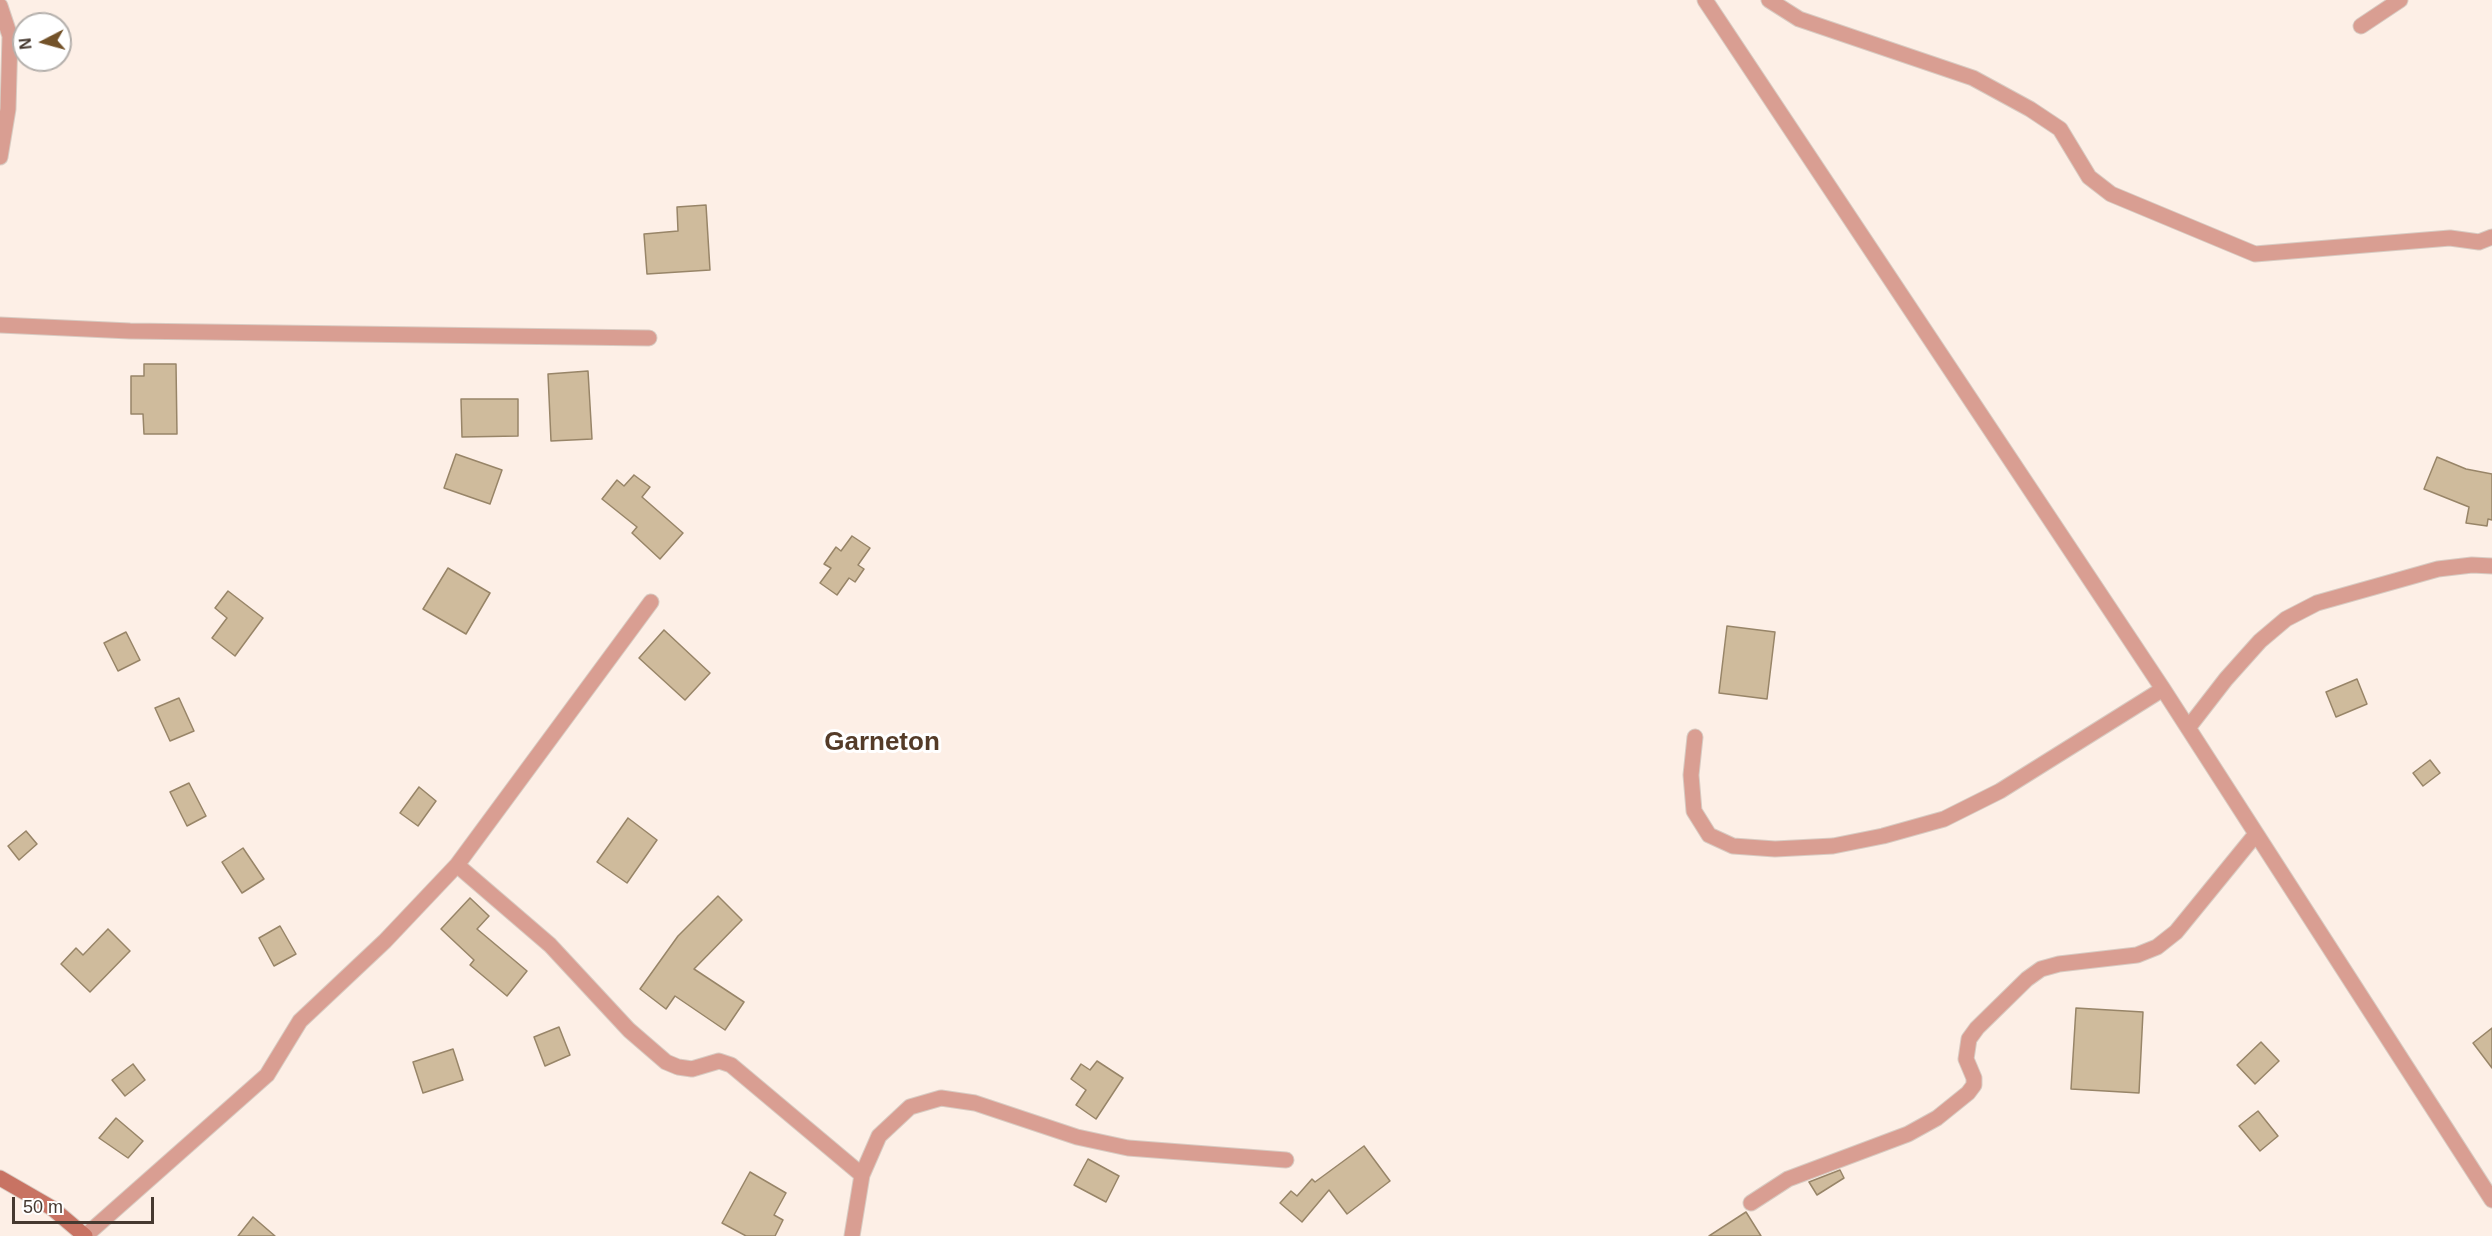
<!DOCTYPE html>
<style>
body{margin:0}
#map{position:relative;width:2492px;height:1236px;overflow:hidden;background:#fdefe6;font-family:Helvetica,sans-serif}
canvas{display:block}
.north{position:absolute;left:12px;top:12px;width:60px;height:60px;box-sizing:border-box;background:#fff;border:2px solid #b5b0ac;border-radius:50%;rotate:264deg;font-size:16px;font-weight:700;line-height:24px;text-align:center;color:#463930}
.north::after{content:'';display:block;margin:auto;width:21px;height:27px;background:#735229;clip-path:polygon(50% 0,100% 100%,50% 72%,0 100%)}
.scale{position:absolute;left:12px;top:1197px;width:142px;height:27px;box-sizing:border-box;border:3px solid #463930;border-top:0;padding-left:8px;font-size:18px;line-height:21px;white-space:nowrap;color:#463930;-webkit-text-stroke:4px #fff;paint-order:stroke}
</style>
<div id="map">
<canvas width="2492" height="1236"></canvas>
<div class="north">N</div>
<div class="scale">50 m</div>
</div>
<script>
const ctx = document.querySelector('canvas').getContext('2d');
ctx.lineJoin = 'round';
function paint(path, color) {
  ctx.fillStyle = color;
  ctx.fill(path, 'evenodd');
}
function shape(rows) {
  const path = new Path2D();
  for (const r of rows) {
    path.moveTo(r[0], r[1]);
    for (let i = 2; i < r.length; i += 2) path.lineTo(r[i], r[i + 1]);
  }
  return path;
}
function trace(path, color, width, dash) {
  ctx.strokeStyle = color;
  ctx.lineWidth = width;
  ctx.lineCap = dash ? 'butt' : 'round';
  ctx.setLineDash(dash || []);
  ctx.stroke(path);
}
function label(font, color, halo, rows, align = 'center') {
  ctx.font = font + ' Helvetica,sans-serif';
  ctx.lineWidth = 6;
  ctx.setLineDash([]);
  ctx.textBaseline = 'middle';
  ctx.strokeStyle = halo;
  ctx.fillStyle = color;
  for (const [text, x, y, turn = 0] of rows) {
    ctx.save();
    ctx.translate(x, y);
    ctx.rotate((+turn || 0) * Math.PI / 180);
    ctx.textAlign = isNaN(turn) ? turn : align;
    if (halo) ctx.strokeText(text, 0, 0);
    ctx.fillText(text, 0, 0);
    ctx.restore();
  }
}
const building = shape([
 [706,205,710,270,647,274,644,234,678,231,677,207,706,205],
 [144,364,176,364,177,434,144,434,143,414,131,414,131,376,144,376,144,364],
 [588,371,592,439,551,441,548,374,588,371],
 [461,399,518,399,518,436,462,437,461,399],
 [456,454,502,470,490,504,444,488,456,454],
 [2437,457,2466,469,2492,474,2492,520,2488,519,2487,526,2466,523,2469,507,2424,489,2437,457],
 [634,475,650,487,642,497,683,533,660,559,632,533,637,527,602,499,617,480,624,486,634,475],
 [852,536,870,548,858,565,864,569,855,582,849,578,837,595,820,583,831,568,824,564,836,547,841,551,852,536],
 [448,568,490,593,466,634,423,609,448,568],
 [228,591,263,618,235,656,212,638,227,618,215,608,228,591],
 [1727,626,1775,632,1767,699,1719,693,1727,626],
 [664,630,710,673,685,700,639,658,664,630],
 [126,632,140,660,118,671,104,643,126,632],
 [2357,679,2367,704,2336,717,2326,692,2357,679],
 [179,698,194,731,170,741,155,708,179,698],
 [2430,760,2440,773,2423,786,2413,773,2430,760],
 [189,783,206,816,187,826,170,792,189,783],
 [419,787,436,801,418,826,400,813,419,787],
 [628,818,657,840,627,883,597,862,628,818],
 [26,831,37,844,19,860,8,846,26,831],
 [243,848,264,879,242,893,222,862,243,848],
 [718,896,742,920,694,969,744,1002,725,1030,675,996,666,1009,640,989,678,936,718,896],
 [470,898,489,916,477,929,527,971,507,996,470,965,474,960,441,929,470,898],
 [280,926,296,954,274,966,259,938,280,926],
 [108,929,130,951,90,992,61,964,76,948,83,955,108,929],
 [2076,1008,2143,1012,2139,1093,2071,1089,2076,1008],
 [559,1027,570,1055,545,1066,534,1037,559,1027],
 [2492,1028,2492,1068,2473,1043,2492,1028],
 [2261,1042,2279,1061,2255,1084,2237,1065,2261,1042],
 [453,1049,463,1080,423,1093,413,1062,453,1049],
 [1097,1061,1123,1078,1096,1119,1076,1105,1086,1090,1071,1079,1081,1064,1090,1070,1097,1061],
 [133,1064,145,1080,125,1096,112,1080,133,1064],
 [2258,1111,2278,1136,2260,1151,2239,1126,2258,1111],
 [116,1118,143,1141,128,1158,99,1138,116,1118],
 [1364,1146,1390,1181,1347,1214,1329,1190,1302,1222,1280,1203,1291,1191,1297,1196,1312,1179,1315,1182,1364,1146],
 [1088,1159,1119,1176,1106,1202,1074,1185,1088,1159],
 [1840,1170,1844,1178,1817,1195,1809,1182,1840,1170],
 [750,1172,786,1193,774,1215,783,1220,775,1236,746,1236,722,1223,750,1172],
 [1746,1212,1761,1236,1709,1236,1746,1212],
 [253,1217,275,1236,238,1236,253,1217]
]);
const street = shape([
 [1705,0,2163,689,2492,1200],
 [1769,0,1799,19,1973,78,2030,109,2060,129,2089,177,2111,194,2255,254,2450,238,2479,242,2492,237],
 [0,6,10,36,8,109,0,157],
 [2361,26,2400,0],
 [0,325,130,331,649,338],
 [2188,728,2226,679,2260,641,2286,619,2317,603,2438,569,2472,565,2492,566],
 [1695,737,1691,775,1694,811,1709,835,1733,846,1775,849,1833,846,1883,836,1944,819,2000,791,2163,689],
 [457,865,550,945,629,1030,666,1062,678,1067,692,1069,719,1061,731,1065,862,1175],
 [1751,1203,1788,1179,1908,1134,1937,1118,1968,1093,1974,1085,1974,1078,1966,1059,1969,1039,1977,1028,2027,979,2041,969,2059,964,2137,955,2157,947,2176,932,2256,834],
 [85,1236,267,1075,300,1021,385,941,457,865,651,602],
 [852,1236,862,1175,879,1136,910,1107,941,1098,975,1103,1077,1137,1128,1148,1286,1160]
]);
const secondary = shape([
 [0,1178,52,1208,85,1236]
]);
const districtNames = [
 ["Garneton",882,743]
];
paint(building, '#cfbb9c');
trace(building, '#988568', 1.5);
trace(street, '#d8cbc2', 17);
trace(secondary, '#d8cbc2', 17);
trace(street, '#d99e92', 15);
trace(secondary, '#c87363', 15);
label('bold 26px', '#543b28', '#fff', districtNames);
</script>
